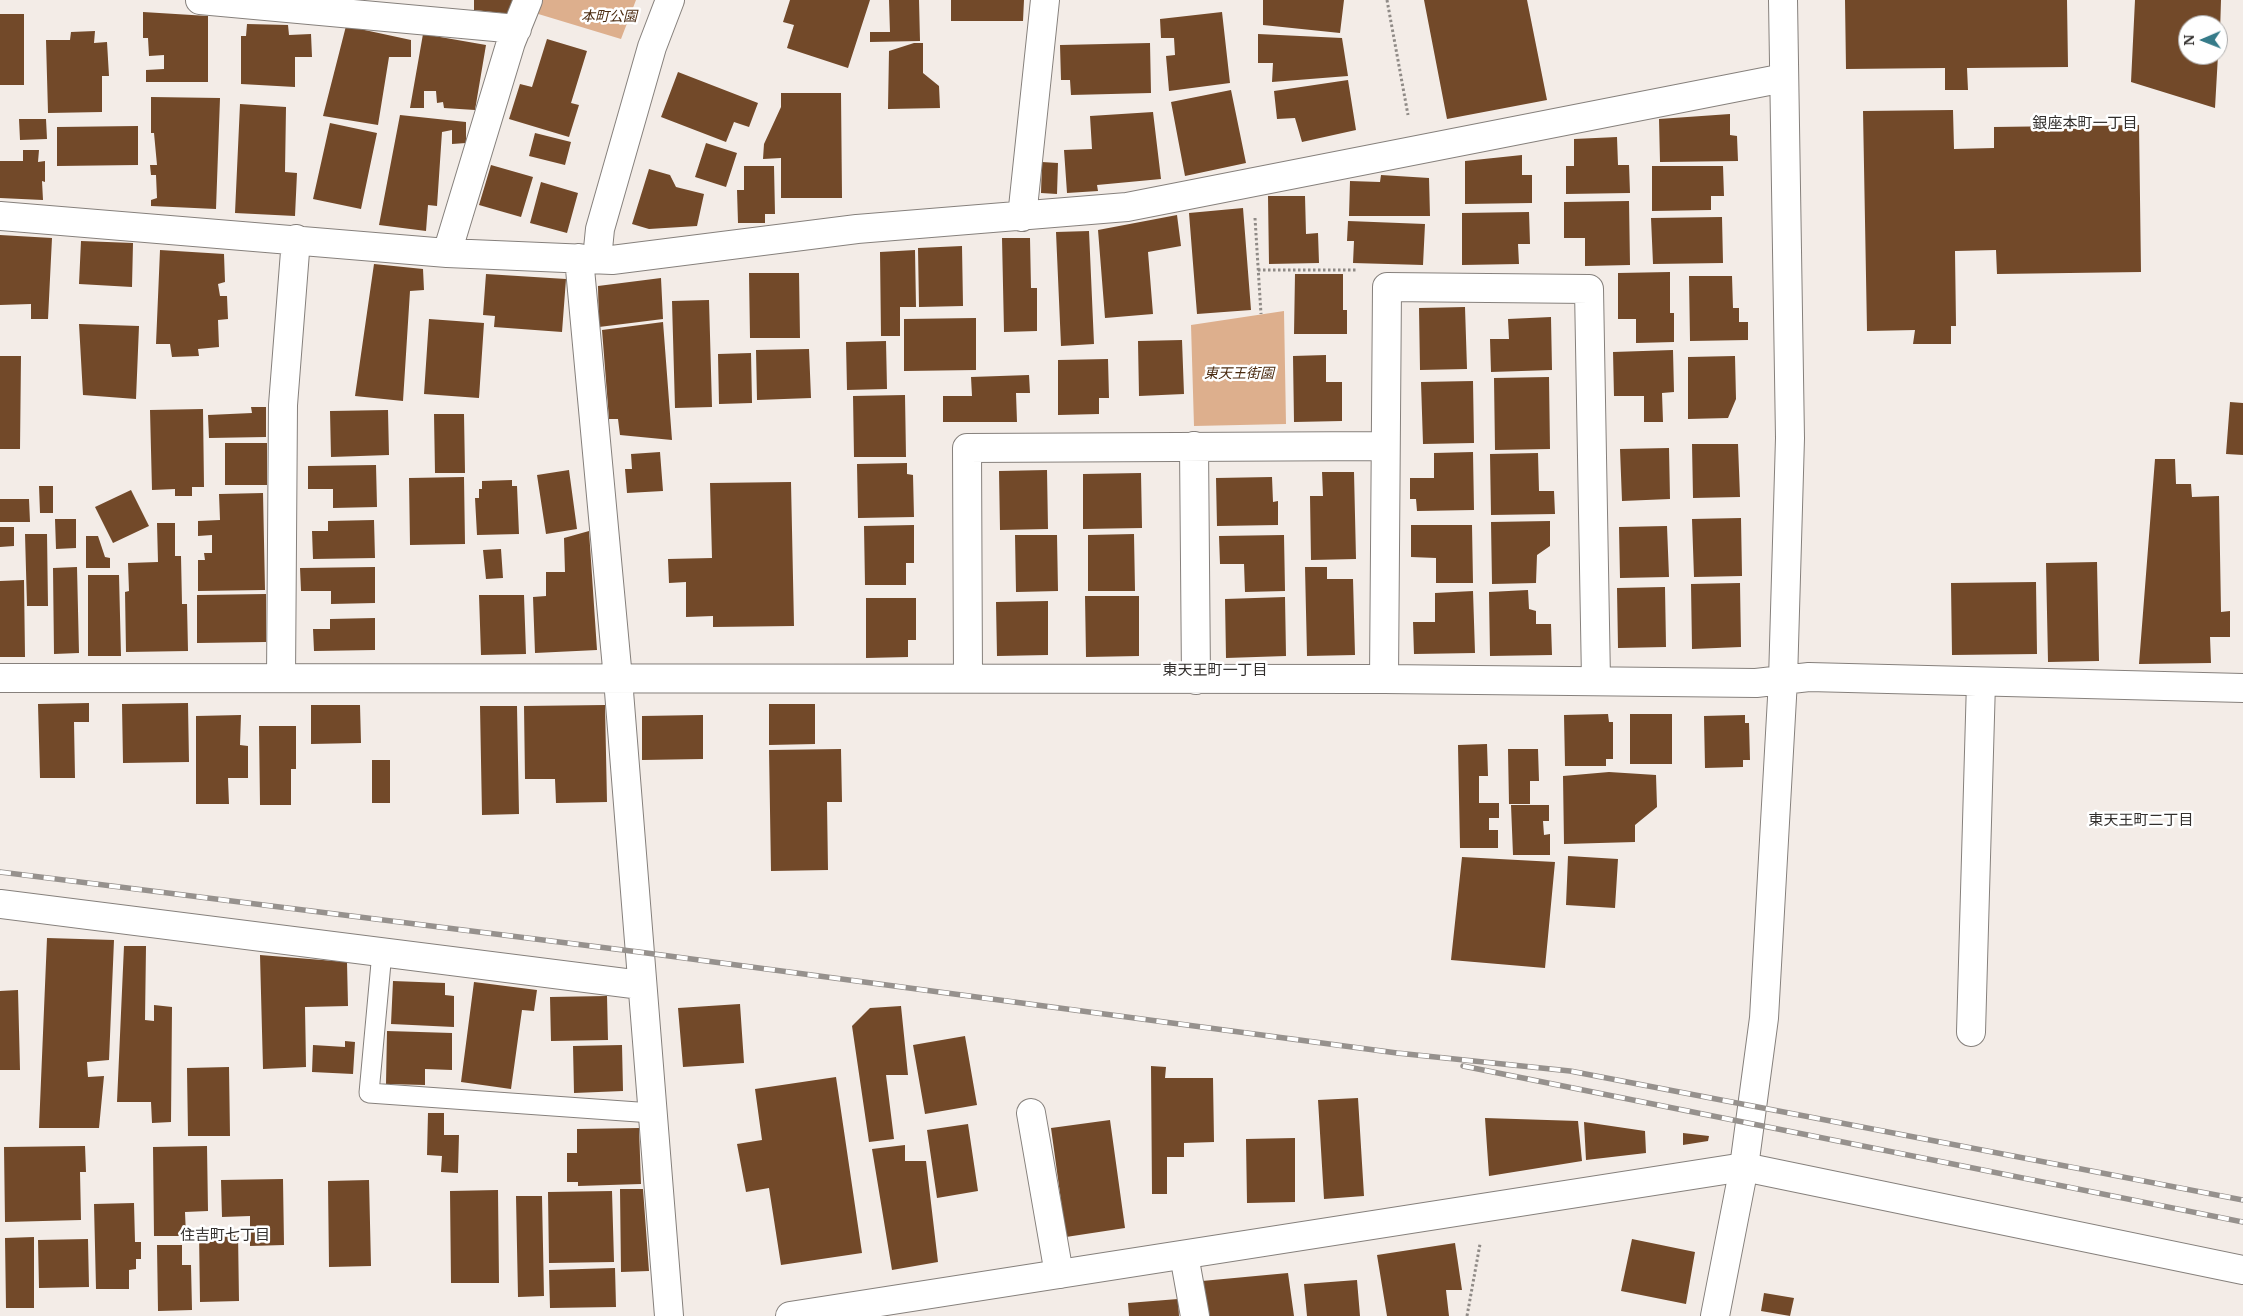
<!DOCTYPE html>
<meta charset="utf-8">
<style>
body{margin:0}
#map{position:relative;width:2243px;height:1316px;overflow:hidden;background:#f3ece7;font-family:Merriweather,serif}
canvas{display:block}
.north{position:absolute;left:2178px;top:15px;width:50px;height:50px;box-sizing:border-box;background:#fff;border:1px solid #adacab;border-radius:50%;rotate:269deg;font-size:14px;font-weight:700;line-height:20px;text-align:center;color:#322f2d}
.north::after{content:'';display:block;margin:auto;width:18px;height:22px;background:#367b89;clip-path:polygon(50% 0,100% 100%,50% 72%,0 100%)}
</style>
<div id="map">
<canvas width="2243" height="1316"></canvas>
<div class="north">N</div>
</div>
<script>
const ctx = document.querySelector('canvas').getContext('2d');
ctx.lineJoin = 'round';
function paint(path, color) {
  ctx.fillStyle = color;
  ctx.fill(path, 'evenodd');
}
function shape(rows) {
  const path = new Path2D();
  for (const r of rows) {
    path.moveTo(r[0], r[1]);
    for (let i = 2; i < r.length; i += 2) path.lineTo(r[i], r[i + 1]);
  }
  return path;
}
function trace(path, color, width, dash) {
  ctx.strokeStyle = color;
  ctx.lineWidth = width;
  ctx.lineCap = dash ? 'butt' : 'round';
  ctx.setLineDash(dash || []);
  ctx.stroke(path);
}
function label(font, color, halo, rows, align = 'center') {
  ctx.font = font + ' Merriweather,"Noto Sans JP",serif';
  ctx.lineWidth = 5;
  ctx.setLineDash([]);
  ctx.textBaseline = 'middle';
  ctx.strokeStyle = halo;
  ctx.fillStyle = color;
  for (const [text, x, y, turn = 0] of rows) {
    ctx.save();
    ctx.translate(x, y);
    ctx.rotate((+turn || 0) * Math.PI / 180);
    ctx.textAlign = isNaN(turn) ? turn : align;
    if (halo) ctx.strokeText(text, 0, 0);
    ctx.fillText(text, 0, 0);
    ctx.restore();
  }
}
const green = shape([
 [539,0,636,0,621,39,535,13],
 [1284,311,1286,424,1194,426,1191,325]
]);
const building = shape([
 [474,0,512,0,511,14,474,10],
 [790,0,870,0,848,68,787,48,794,25,783,22],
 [889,0,919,0,920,41,870,42,870,32,890,32],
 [951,0,1024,0,1023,21,951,21],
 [1263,0,1344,0,1340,33,1263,25],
 [1424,0,1527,0,1547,100,1447,119],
 [1845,0,2067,0,2068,67,1967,68,1968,90,1945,90,1945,68,1846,69],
 [2135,0,2221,0,2220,33,2218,25,2188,25,2188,55,2218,55,2215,108,2131,82],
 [143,12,208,16,208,82,146,82,146,70,164,69,164,55,149,56,148,38,143,38],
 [1222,12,1230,83,1169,91,1166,56,1175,55,1174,38,1161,38,1160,19],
 [0,14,24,14,24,85,0,85],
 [247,24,288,25,289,35,311,34,312,57,295,57,295,87,241,84,241,36,246,36],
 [346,26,411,40,411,57,389,57,378,125,323,116],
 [95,31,94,43,107,42,109,76,102,76,102,112,48,113,46,40,70,40,71,32],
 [423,34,486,45,475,110,444,108,443,102,437,103,436,91,424,91,424,108,410,108],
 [1258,34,1342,38,1348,76,1272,82,1273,63,1258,63],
 [547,39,587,51,571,103,579,105,569,137,509,119,520,84,532,87],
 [914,43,923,43,923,73,939,86,940,108,888,109,889,51],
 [1150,43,1151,93,1071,95,1070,80,1061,80,1060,45],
 [678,72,758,103,749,127,734,122,726,142,661,117],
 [1348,80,1356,130,1302,142,1295,118,1277,119,1274,91],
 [1231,90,1246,163,1185,176,1171,102],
 [781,93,841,93,842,198,781,198,781,158,763,159,764,144,781,107],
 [151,97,220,98,216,209,151,206,151,200,157,198,156,175,151,175,150,165,157,165,154,133,151,133],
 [240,104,286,107,285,172,297,173,295,216,235,213],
 [1953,110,1954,149,1994,148,1994,127,2139,125,2141,272,1997,274,1996,250,1955,251,1956,326,1951,326,1951,344,1913,344,1915,330,1867,331,1863,111],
 [1153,112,1161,179,1097,185,1098,191,1067,193,1064,150,1092,149,1090,116],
 [1730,114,1730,135,1737,136,1738,161,1660,162,1659,119],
 [400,115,466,122,466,143,452,144,452,130,442,132,437,206,428,205,426,231,379,225],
 [19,119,46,119,47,139,20,140],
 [330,123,377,133,361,209,313,199],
 [138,126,138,165,57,166,57,127],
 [535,133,571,142,565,165,529,156],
 [1617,137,1618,165,1629,165,1630,193,1566,194,1566,166,1574,166,1574,139],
 [706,143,737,153,726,187,695,177],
 [23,150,39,150,38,162,45,161,45,182,42,181,43,200,0,198,0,161,23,161],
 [1522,155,1522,175,1532,175,1532,203,1465,204,1465,161],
 [1042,162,1058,163,1057,194,1041,193],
 [491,165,533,177,521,217,479,205],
 [744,166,774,166,775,214,765,214,765,223,738,223,737,190,744,190],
 [1652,166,1723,166,1724,196,1711,196,1711,210,1652,211],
 [649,169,670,175,676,187,704,194,697,226,649,229,632,224],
 [1381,175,1429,178,1430,216,1349,216,1350,181,1380,182],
 [541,182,578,193,567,233,530,223],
 [1268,196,1305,196,1306,234,1318,233,1319,263,1269,264],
 [1629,201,1630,265,1585,266,1585,238,1564,238,1564,202],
 [1243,208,1251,310,1197,314,1189,213],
 [1529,212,1530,244,1518,244,1519,264,1462,265,1462,213],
 [1177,215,1181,246,1148,252,1153,314,1105,318,1098,230],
 [1722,217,1723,263,1653,264,1651,218],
 [1348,221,1425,224,1423,265,1353,263,1354,241,1347,241],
 [1089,231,1094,344,1061,346,1056,232],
 [0,235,52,238,48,319,31,319,31,304,0,305],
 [1002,238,1030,238,1031,288,1037,288,1037,331,1004,332],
 [81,241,133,243,132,287,79,284],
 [962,246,963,306,919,307,918,248],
 [160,250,224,254,225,282,218,284,220,296,227,296,228,319,218,320,219,347,198,349,199,356,172,357,170,344,156,344],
 [915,250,916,307,900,307,900,336,881,336,880,252],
 [374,264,423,269,424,290,410,291,403,401,355,396],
 [1670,272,1670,313,1674,313,1674,342,1636,343,1636,319,1618,319,1618,273],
 [749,273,799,273,800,338,750,338],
 [486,274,566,279,562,332,494,327,495,316,483,315],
 [1295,274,1343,274,1343,310,1347,310,1347,334,1294,334],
 [1689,276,1732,276,1733,308,1739,308,1739,322,1748,322,1748,340,1690,341],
 [661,278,663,319,599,327,598,286],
 [709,300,712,407,675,408,672,301],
 [1465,307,1467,369,1420,370,1419,308],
 [1551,317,1552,370,1491,372,1490,339,1509,339,1508,319],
 [976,318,976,370,904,371,904,319],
 [429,319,484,323,479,398,424,394],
 [663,322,672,440,620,435,618,419,609,419,602,330],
 [79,324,139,326,136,399,83,395],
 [1182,340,1184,394,1139,396,1138,341],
 [886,341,887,389,847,390,846,342],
 [809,349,811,398,757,400,756,350],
 [1673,350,1674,392,1662,393,1663,422,1644,422,1644,396,1614,396,1613,352],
 [751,353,752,403,719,404,718,354],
 [1326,355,1326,382,1342,382,1342,421,1294,422,1293,356],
 [0,356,21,356,20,449,0,449],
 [1735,356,1736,399,1728,418,1688,419,1688,357],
 [1108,359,1109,398,1099,398,1099,414,1058,415,1058,360],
 [1029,375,1030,393,1016,393,1017,422,943,422,943,396,972,396,971,377],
 [1549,377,1550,449,1495,450,1494,378],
 [1473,381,1474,443,1423,444,1421,382],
 [905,395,906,457,854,457,853,396],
 [2230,402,2243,403,2243,455,2226,454],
 [251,407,266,407,266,437,209,438,208,415,252,413],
 [203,409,204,487,192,487,192,496,175,496,175,489,152,490,150,410],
 [388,410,389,455,331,457,330,411],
 [434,414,464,414,465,473,435,473],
 [225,443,267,443,267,485,225,485],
 [1692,444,1738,444,1740,497,1693,498],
 [1669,448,1670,499,1622,501,1620,449],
 [660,452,663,491,627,493,625,469,632,469,631,454],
 [1473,452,1474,510,1417,511,1416,499,1410,499,1410,478,1434,478,1434,453],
 [1538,453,1539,491,1554,491,1555,514,1491,515,1490,454],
 [2155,459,2175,459,2176,484,2191,484,2192,497,2219,496,2221,612,2230,611,2230,637,2210,637,2211,663,2139,664],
 [907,463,907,474,913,475,914,517,858,518,857,464],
 [376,465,377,507,333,508,333,489,308,489,308,466],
 [569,470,577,529,546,534,537,475],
 [1047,470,1048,529,1000,530,999,471],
 [1322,472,1354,472,1356,559,1311,560,1310,496,1323,496],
 [1141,473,1142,528,1083,529,1083,474],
 [464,477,465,544,410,545,409,478],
 [1272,477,1273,502,1278,501,1278,525,1217,526,1216,478],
 [512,480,512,486,517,486,519,534,477,535,475,498,479,498,479,489,482,489,482,481],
 [791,482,794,626,713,627,713,616,686,617,686,582,669,583,668,559,712,558,710,483],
 [39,486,53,486,53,513,40,513],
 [131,490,149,526,113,543,95,507],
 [263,493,265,590,198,591,198,560,205,560,204,553,212,553,212,535,198,536,198,521,220,520,219,494],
 [0,499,29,499,30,522,0,522],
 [1741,518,1742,576,1694,577,1692,519],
 [55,519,76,519,76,548,56,549],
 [374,520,375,558,313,559,312,531,328,531,328,521],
 [1550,521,1550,546,1537,555,1536,583,1492,584,1491,522],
 [157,523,175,523,175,556,181,556,182,604,187,604,188,651,126,652,125,592,129,591,128,563,158,562],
 [914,525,914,563,906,563,906,585,865,585,864,526],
 [1411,525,1472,525,1473,583,1436,583,1436,558,1411,557],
 [1667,526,1669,577,1620,578,1619,527],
 [0,527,14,527,14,546,0,547],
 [589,531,597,650,535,653,533,597,546,596,546,572,565,572,564,538],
 [25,534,47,534,48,606,27,606],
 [1134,534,1135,591,1088,591,1088,535],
 [1015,535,1057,535,1058,591,1016,592],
 [1284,535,1285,591,1245,592,1244,564,1220,564,1219,536],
 [86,536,98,536,105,557,110,558,110,568,86,568],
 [501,549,503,578,486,579,483,550],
 [2097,562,2099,661,2048,662,2046,563],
 [77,567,79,653,54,654,53,568],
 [375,567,375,603,331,604,331,591,301,591,300,568],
 [1305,567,1327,567,1327,579,1353,579,1355,655,1307,656],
 [88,575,119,575,121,656,88,656],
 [24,580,25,657,0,657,0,581],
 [2036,582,2037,654,1952,655,1951,583],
 [1740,583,1741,647,1692,649,1691,584],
 [1665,587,1666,647,1618,648,1617,588],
 [1528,590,1529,609,1536,611,1536,624,1551,624,1552,655,1490,656,1489,592],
 [1473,591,1475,653,1414,654,1413,622,1435,622,1435,593],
 [266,594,266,642,197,643,197,595],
 [479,595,524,595,526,654,481,655],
 [1085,596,1139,596,1139,656,1086,657],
 [1285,597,1286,656,1226,658,1225,599],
 [866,598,916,598,916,640,908,640,908,657,866,658],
 [1048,601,1048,655,997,656,996,602],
 [375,618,375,650,314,651,313,629,330,629,330,619],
 [89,703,89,722,74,722,75,778,40,778,38,704],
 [188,703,189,762,123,763,122,704],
 [769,704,815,704,815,744,769,745],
 [311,705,360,705,361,743,311,744],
 [605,705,607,802,556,803,555,779,525,779,524,706],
 [480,706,517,706,519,814,482,815],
 [1608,714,1609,722,1613,722,1613,759,1606,759,1606,766,1565,766,1564,715],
 [1630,714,1672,714,1672,764,1630,764],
 [241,715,240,745,248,746,248,778,228,778,229,804,196,804,196,716],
 [703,715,703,759,642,760,642,716],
 [1745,715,1745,723,1749,723,1750,760,1743,760,1743,767,1705,768,1704,716],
 [259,726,296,726,296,769,291,769,291,805,260,805],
 [1487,744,1488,776,1479,776,1479,803,1499,803,1499,818,1489,818,1489,830,1498,830,1498,848,1460,848,1458,745],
 [841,749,842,802,827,802,828,870,771,871,769,750],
 [1508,749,1538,749,1539,781,1530,781,1530,804,1509,804],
 [372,760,390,760,390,803,372,803],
 [1609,772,1656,775,1657,807,1635,825,1635,842,1564,844,1563,776],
 [1511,805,1549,805,1549,821,1543,821,1544,835,1550,834,1550,855,1513,855],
 [1568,856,1618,859,1615,908,1566,905],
 [1462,857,1555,862,1545,968,1451,960],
 [47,938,114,940,109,1060,87,1062,88,1077,104,1076,99,1128,39,1128],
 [124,946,146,946,145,1020,154,1021,154,1005,172,1007,171,1122,152,1123,151,1102,117,1102],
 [260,955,347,962,348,1006,305,1007,306,1067,263,1069],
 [393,981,445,983,445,995,454,996,454,1027,391,1024],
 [474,982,537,990,534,1011,522,1010,511,1089,461,1082],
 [18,990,20,1070,0,1070,0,991],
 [607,996,608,1040,551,1041,550,997],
 [740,1004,744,1063,683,1067,678,1008],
 [901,1006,908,1075,886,1075,894,1139,869,1142,852,1026,870,1008],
 [387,1031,452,1033,452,1070,425,1069,425,1085,386,1084],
 [965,1036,977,1105,925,1114,913,1045],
 [345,1041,355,1042,353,1074,312,1072,313,1045,345,1047],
 [622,1045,623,1091,574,1093,573,1046],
 [1151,1066,1166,1067,1165,1078,1213,1078,1214,1142,1184,1143,1184,1157,1167,1157,1167,1194,1152,1194],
 [229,1067,230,1136,188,1136,187,1068],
 [836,1077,862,1253,781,1265,769,1188,746,1192,737,1144,762,1140,755,1089],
 [1358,1098,1364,1196,1324,1199,1318,1100],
 [428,1113,444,1113,444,1135,459,1135,458,1173,441,1172,442,1156,427,1155],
 [1485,1118,1578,1121,1582,1161,1489,1176],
 [1110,1120,1125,1228,1066,1237,1051,1128],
 [1584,1122,1645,1131,1646,1153,1586,1160],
 [968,1124,978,1191,937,1198,927,1130],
 [639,1128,641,1184,578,1186,578,1182,567,1182,567,1153,577,1153,577,1129],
 [1683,1133,1709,1136,1708,1141,1683,1145],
 [1295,1138,1295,1202,1247,1203,1246,1139],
 [905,1145,905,1161,926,1161,938,1262,892,1270,872,1149],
 [85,1146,86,1172,80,1172,81,1220,5,1222,4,1147],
 [207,1146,208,1211,185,1212,186,1236,154,1236,153,1147],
 [283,1179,284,1245,250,1246,250,1216,222,1217,221,1180],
 [369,1180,371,1266,329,1267,328,1181],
 [620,1189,643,1189,649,1271,621,1272],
 [498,1190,499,1283,451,1283,450,1191],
 [612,1191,614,1262,549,1263,548,1192],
 [516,1196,542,1196,544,1296,518,1297],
 [134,1203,135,1242,141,1242,141,1259,136,1259,136,1269,129,1270,129,1289,96,1289,94,1204],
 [199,1232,238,1232,239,1301,200,1302],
 [34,1237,34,1308,6,1308,5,1238],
 [88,1239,89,1287,39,1288,38,1240],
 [1632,1239,1695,1252,1686,1304,1621,1291],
 [1455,1243,1462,1290,1446,1290,1449,1316,1387,1316,1377,1255],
 [157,1245,182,1245,182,1265,191,1265,192,1310,158,1311],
 [615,1268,616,1307,550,1308,549,1270],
 [1288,1273,1294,1316,1208,1316,1202,1281],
 [1357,1280,1360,1316,1307,1316,1304,1284],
 [1764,1293,1794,1298,1790,1316,1761,1311],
 [1178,1299,1179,1316,1129,1316,1128,1303]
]);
const path = shape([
 [1387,0,1408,115],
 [1255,218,1261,314],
 [1258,270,1357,270],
 [1467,1316,1480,1244]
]);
const lane = shape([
 [382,952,369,1093,652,1113]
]);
const street = shape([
 [200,0,517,29],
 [0,216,447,253,612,260,857,229,1127,207,1784,78],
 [1022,217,1045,0],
 [447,253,511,42,528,0],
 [579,258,618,679,669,1316],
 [597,259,600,229,652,47,670,0],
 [1194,446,1196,680],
 [0,678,1384,679,1756,683,1809,677,2243,688],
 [281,678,283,405,296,239],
 [968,678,967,448,1385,446],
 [1384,679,1387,287,1589,289,1596,680],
 [0,904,641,985],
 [1971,1032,1981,682],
 [1031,1113,1059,1274],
 [1184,1255,1195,1316],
 [1715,1316,1744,1167,1764,1018,1783,680,1790,438,1783,0]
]);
const secondary = shape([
 [790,1316,1744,1167,2243,1270]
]);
const rail = shape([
 [0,872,639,952,1397,1053,1570,1071,2243,1200],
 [1463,1066,2243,1222]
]);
const parkNames = [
 ["本町公園",609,17],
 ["東天王街園",1239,374]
];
const neighbourhoodNames = [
 ["銀座本町一丁目",2085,124],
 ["東天王町一丁目",1215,671],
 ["東天王町二丁目",2141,821],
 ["住吉町七丁目",225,1236]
];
paint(green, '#ddaf8d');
paint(building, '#724929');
trace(lane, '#86807c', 21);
trace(street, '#86807c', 30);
trace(secondary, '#86807c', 30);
trace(path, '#8f8a86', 3, [2.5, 2.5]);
trace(lane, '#fff', 19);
trace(street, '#fff', 28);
trace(secondary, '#fff', 28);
trace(rail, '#96918d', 5.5);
trace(rail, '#fff', 4, [11]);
label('italic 14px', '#4b2b10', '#fff', parkNames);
label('15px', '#322f2d', '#fff', neighbourhoodNames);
</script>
